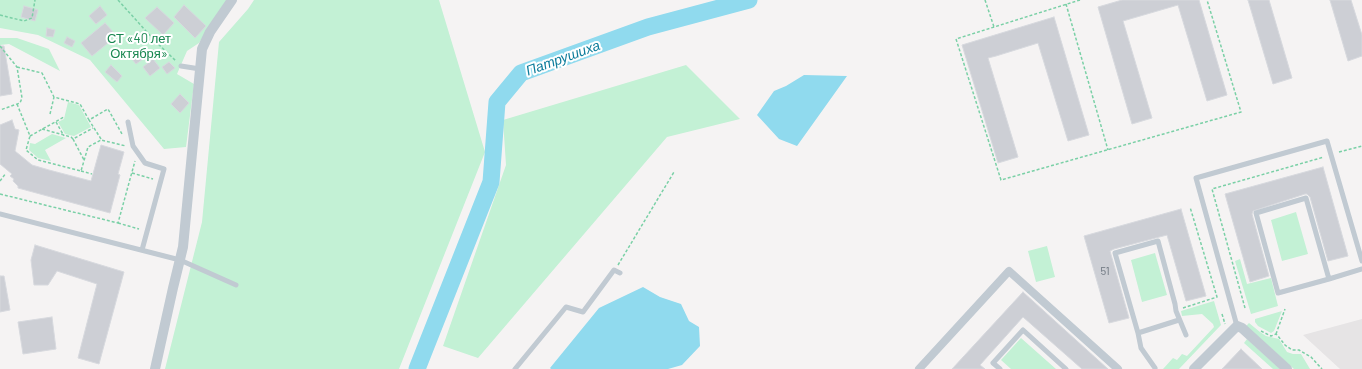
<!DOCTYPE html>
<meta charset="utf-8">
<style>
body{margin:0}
canvas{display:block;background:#f5f3f3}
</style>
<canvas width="1362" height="369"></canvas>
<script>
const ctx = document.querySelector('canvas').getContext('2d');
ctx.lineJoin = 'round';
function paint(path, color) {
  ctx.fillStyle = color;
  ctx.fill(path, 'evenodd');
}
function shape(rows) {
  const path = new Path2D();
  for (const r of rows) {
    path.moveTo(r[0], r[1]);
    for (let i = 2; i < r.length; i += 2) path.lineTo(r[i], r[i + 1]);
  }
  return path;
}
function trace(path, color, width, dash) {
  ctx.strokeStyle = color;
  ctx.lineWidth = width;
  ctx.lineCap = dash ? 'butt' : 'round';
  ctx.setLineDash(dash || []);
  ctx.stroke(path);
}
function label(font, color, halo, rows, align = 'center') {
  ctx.font = font + ' Barlow,sans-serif';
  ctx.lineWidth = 4;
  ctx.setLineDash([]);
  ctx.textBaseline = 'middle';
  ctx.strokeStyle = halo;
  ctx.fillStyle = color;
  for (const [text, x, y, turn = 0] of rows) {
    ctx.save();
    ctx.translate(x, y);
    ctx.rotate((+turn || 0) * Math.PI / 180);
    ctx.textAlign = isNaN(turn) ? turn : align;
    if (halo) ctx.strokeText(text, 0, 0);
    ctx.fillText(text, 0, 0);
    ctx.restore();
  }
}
const education = shape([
 [1362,319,1362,369,1340,369,1303,335]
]);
const green = shape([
 [0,0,227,0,199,43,187,51,177,74,194,84,186,147,164,149,90,60,38,35,0,28],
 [254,0,439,0,485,152,399,369,165,369,202,222,219,42,248,9],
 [0,38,17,38,49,49,60,71,9,44,0,45],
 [686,65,740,119,667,137,478,358,443,346,506,165,503,120],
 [68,102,79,105,91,127,74,136,65,134,58,122,64,119],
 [52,134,66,138,45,150,51,161,38,158,29,150,30,143,35,144],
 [1296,212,1308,254,1282,261,1271,220],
 [1047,246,1055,277,1036,282,1028,251],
 [1155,253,1167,295,1142,302,1131,260],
 [1240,259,1247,284,1271,278,1278,306,1251,314,1235,261],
 [1214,301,1221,325,1179,369,1163,369,1173,358,1177,360,1182,354,1187,356,1214,327,1213,324,1202,314,1182,316,1181,311],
 [1282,311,1274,331,1271,333,1258,326,1255,322,1255,319],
 [1249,323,1260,332,1266,336,1279,339,1287,352,1293,354,1301,354,1310,369,1294,369,1246,326],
 [1021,338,1056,369,1011,369,1001,360],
 [1247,339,1280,369,1273,369,1244,343]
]);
const water = shape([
 [804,75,847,76,797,146,779,139,757,115,774,91,786,86],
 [643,287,660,297,681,304,689,321,699,327,700,346,682,365,668,369,551,369,550,368,599,308]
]);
const river = shape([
 [417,369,491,182,497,102,521,73,648,27,749,0]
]);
const building = shape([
 [1122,0,1199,0,1227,95,1207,101,1178,5,1123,21,1152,118,1132,124,1098,7,1122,0],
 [1248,0,1269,0,1292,78,1273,84,1248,0],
 [1330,0,1351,0,1362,35,1362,56,1348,61,1330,0],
 [184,5,206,26,195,38,174,17,184,5],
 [24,6,38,10,35,21,21,17,24,6],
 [100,6,107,15,96,24,89,16,100,6],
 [157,7,174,23,163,35,145,18,157,7],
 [1054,17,1089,135,1068,141,1038,43,996,56,988,58,1018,157,998,163,962,45,1054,17],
 [105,23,114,33,106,41,108,43,92,56,81,43,105,23],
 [47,28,55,30,53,37,46,36,47,28],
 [67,37,75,41,72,47,64,43,67,37],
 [0,46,4,46,12,94,0,96,0,46],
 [134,49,143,59,136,64,128,54,134,49],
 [153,59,160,68,150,76,143,67,153,59],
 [169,62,175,68,167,74,162,67,169,62],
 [111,65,122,76,117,82,105,72,111,65],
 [180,94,189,103,180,113,171,104,180,94],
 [12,120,15,129,19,130,15,151,32,165,49,170,91,181,101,145,124,152,118,174,120,175,110,213,18,188,18,186,13,181,14,179,10,176,12,174,0,164,0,125,12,120],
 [1323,167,1348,256,1328,261,1310,197,1307,194,1305,194,1253,211,1252,214,1269,276,1250,282,1225,194,1323,167],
 [1181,209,1206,296,1186,301,1167,235,1114,249,1110,251,1129,318,1109,323,1084,236,1181,209],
 [35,245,124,272,99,364,78,358,97,284,57,271,48,285,34,285,31,260,35,245],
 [0,276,4,276,10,310,0,312,0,276],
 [1023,292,1108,369,1082,369,1023,317,980,365,985,369,952,369,1023,292],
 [52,317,56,349,23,354,18,322,52,317],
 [1241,349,1262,369,1222,369,1241,349]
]);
const path = shape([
 [118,0,155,41,176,61],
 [985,0,994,27],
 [1080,0,956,39,1001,180,1241,112,1207,0],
 [1066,4,1108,150],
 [0,15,24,21,32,18,35,0],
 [0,46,17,67,22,98,20,103,0,110],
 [17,67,42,73,54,97,80,104,89,120],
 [17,104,30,136,26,150,38,160,81,171,88,147,101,140,126,146],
 [50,114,54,97],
 [56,122,64,136],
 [42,129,71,137,73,139,93,128],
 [30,136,64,117],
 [73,139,84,160],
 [101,139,89,120,108,109,122,134],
 [1339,152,1362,146],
 [81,171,92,174],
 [132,173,153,179],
 [0,181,6,173],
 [0,194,118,223,135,161],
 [118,223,139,229],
 [618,265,674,172],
 [1183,308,1217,297,1190,207],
 [1245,308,1212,189,1324,157],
 [1222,314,1225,324],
 [1261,331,1271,336,1276,334,1278,336,1285,345,1292,350,1299,350,1311,357,1322,369],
 [1276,334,1285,309]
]);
const service = shape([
 [181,66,200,69],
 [128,122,133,146,145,163,164,169,142,250],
 [0,214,180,260,236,285],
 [1329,279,1306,198,1256,213,1278,293,1329,279,1362,269],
 [1237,326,1196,178,1327,141,1362,261],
 [1138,333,1179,320],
 [1155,368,1141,348,1138,333,1115,253,1158,241,1175,304,1176,311,1186,335],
 [515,369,566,307,583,312,614,270,620,273],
 [1000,369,993,363,1023,330,1066,369]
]);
const pedestrian = shape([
 [919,369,1009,271,1118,369]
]);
const minor = shape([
 [155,369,173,288,183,247,202,49,210,32,232,0],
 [1194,369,1237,326,1242,328,1287,369]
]);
const numberNames = [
 ["51",1105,271]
];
const parkNames = [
 ["СТ «40 лет",139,39],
 ["Октября»",139,54]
];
const waterNames = [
 ["Патрушиха",563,58,-20]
];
paint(education, '#e6e4e5');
paint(green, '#c3f1d5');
paint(water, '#90daee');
trace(river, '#90daee', 17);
paint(building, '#cdcfd5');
trace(building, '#d7d9de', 1);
trace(path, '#7ad0a6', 1.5, [3, 2]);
trace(service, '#c1cad2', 5);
trace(pedestrian, '#c1cad2', 8);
trace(minor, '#c1cad2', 10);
label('11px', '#6b747e', null, numberNames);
label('13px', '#17864f', '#fff', parkNames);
label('italic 14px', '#0c7c9b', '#fff', waterNames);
</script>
